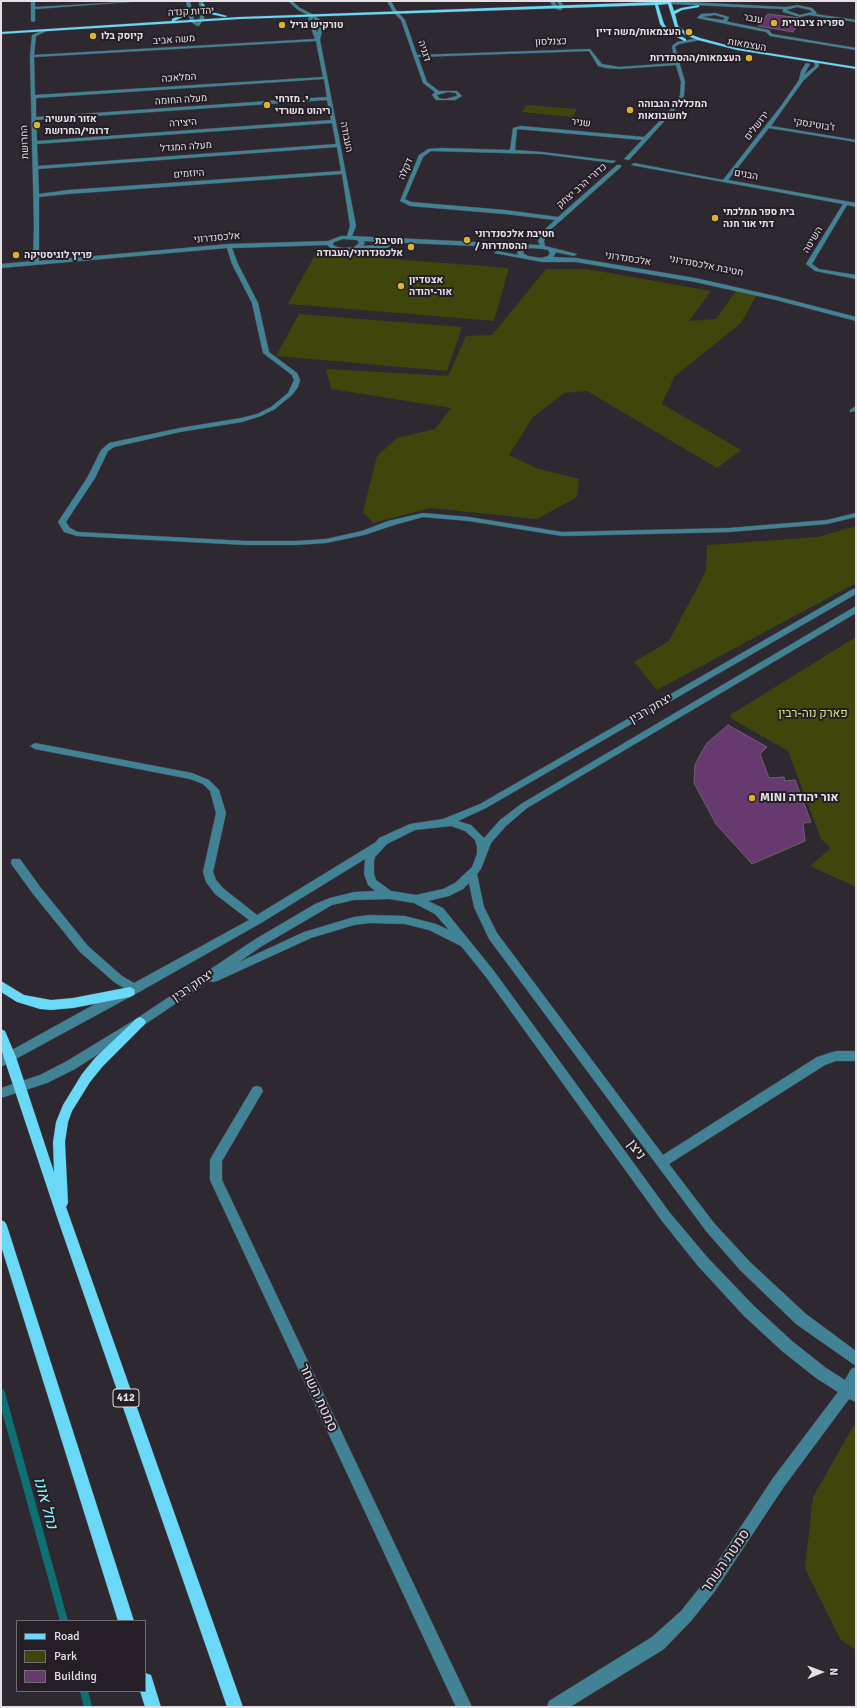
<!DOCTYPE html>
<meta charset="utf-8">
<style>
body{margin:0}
#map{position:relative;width:857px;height:1708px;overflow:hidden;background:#2e2830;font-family:Signika,sans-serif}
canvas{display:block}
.frame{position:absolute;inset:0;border:2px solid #e4e0e5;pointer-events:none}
.legend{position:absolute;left:16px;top:1620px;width:130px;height:72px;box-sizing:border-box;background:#251e26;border:1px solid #716c72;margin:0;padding:5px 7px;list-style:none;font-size:12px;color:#e4e0e5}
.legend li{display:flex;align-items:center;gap:8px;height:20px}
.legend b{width:20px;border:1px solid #716c72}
.north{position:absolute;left:801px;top:1652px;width:40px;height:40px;-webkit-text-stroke:3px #251e26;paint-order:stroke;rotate:89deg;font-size:11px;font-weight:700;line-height:16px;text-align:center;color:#e4e0e5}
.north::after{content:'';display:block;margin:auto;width:14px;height:18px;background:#e4e0e5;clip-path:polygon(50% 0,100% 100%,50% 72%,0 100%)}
</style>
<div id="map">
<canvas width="857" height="1708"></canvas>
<div class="frame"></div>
<ul class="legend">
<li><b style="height:5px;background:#69d9f7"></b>Road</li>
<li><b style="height:11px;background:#3f460c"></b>Park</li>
<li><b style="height:11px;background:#66396f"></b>Building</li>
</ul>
<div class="north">N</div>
</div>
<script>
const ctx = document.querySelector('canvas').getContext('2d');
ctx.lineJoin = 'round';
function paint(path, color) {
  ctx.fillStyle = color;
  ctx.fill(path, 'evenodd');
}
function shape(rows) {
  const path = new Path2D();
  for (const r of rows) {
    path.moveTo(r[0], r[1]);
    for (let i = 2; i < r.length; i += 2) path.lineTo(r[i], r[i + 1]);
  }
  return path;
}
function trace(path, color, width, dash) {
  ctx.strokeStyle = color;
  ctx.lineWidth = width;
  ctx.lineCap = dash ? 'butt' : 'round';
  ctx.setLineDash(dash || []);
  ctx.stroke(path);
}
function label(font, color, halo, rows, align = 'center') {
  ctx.font = font + ' Signika,Heebo,sans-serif';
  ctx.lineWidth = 4;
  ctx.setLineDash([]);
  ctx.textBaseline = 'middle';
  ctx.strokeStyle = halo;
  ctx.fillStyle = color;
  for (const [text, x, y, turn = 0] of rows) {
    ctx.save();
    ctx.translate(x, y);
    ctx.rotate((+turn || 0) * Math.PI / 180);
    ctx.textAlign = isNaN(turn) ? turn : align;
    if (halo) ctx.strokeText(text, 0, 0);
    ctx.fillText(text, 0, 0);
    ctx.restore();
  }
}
const green = shape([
 [526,105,577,109,573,117,522,112],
 [316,253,509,268,494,321,288,304],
 [546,269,587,269,711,291,689,321,716,319,736,291,756,296,741,323,674,377,662,404,741,450,717,468,587,391,564,393,533,417,509,455,536,468,579,479,577,497,537,519,430,508,373,523,363,512,377,456,397,438,435,429,451,408,331,389,326,369,448,376,466,336,492,335],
 [299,314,462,327,447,371,276,356],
 [856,526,856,583,657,690,634,662,669,641,706,571,707,545,818,537],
 [856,637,856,887,810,866,831,848,821,839,788,751,732,719,730,715],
 [854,1425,856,1425,856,1650,841,1640,805,1568,813,1497]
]);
const stream = shape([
 [1,1393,64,1621],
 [84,1691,88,1707]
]);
const building = shape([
 [768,14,800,18,802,19,793,32,758,26,768,14],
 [728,725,767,747,760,754,769,778,784,777,785,781,795,780,811,822,803,823,805,841,752,864,716,824,694,783,695,765,700,755,707,743,728,725]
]);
const minor = shape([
 [31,1,35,1,35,7,143,1,35,9,35,21,33,22,31,21,31,1],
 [186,1,190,1,194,20,197,23,200,18,199,1,203,1,204,18,199,26,197,26,190,21,186,1],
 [288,1,292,1,300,8,314,15,320,20,323,27,320,40,356,226,352,236,540,245,538,241,543,231,555,220,505,214,410,206,400,201,419,155,428,149,443,148,510,150,513,128,521,126,644,137,676,104,680,95,681,82,676,65,619,69,606,68,598,66,589,51,418,57,427,82,439,91,457,91,462,96,455,100,436,100,432,95,435,92,423,83,401,20,393,12,387,1,391,1,396,10,405,20,417,55,590,49,602,64,619,67,675,63,672,46,677,42,699,38,700,40,679,44,675,47,685,82,684,95,680,104,629,160,624,159,642,140,517,129,515,150,542,152,616,161,613,163,542,154,431,151,423,157,405,199,411,202,505,210,558,217,617,165,621,165,621,167,548,232,544,241,545,246,577,254,574,256,555,252,556,253,553,257,576,258,695,278,779,297,856,317,856,321,776,300,695,282,576,262,542,262,494,253,497,251,518,255,517,253,520,248,363,241,365,243,363,246,387,244,390,246,387,248,344,252,333,250,327,245,232,248,238,264,258,303,269,352,297,373,300,380,298,387,292,395,275,409,261,416,242,422,180,432,114,447,108,451,95,478,66,522,70,528,78,532,246,541,296,541,326,539,362,531,388,521,423,513,469,517,562,532,729,528,827,520,856,513,856,517,827,524,729,532,562,536,469,521,423,517,394,525,364,535,326,543,296,545,246,545,77,536,64,532,58,522,87,478,101,450,109,443,180,428,241,418,257,414,271,407,288,393,294,380,292,375,263,353,252,303,232,264,227,248,1,268,1,264,33,261,34,226,30,56,32,35,46,29,49,30,36,36,34,55,315,39,308,19,310,16,298,10,288,1],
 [313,18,317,22,319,27,317,33,312,19,313,18],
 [316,41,323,77,35,95,34,57,316,41],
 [324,79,327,97,36,117,36,98,324,79],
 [448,92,456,93,457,96,445,99,439,98,437,95,448,92],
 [327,100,331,120,37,141,36,120,327,100],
 [332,123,336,144,38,166,37,144,332,123],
 [337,147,341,171,68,190,39,194,38,169,337,147],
 [342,174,350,226,347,236,341,236,328,241,229,244,39,261,39,197,68,194,342,174],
 [343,239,357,240,359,243,354,247,344,248,337,247,333,245,334,242,343,239],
 [531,248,543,249,548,250,550,253,548,256,541,258,528,256,523,253,524,250,531,248],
 [550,1,554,1,557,6,559,7,560,6,556,1,560,1,564,6,561,10,559,10,554,8,550,1],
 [667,1,786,7,797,5,812,8,817,13,815,14,856,20,856,22,809,15,800,17,783,12,783,9,670,4,667,1],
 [797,7,810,10,812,12,800,15,786,10,797,7],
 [715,13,729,17,727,21,729,22,769,30,772,34,856,48,856,50,770,36,766,32,697,18,701,14,715,13],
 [715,15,725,18,723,20,702,17,715,15],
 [814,61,818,61,819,66,803,81,771,126,856,140,856,142,769,128,728,180,856,203,856,207,847,205,812,264,819,269,856,275,856,279,815,271,806,264,843,204,631,165,634,163,723,180,781,106,799,80,801,71,806,63,810,64,804,75,815,66,814,61],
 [856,406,856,411,850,412,850,410,856,406],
 [853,589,856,589,856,594,486,808,458,821,471,825,484,838,500,820,521,804,856,606,856,613,527,808,506,826,491,843,481,869,477,874,484,907,497,933,663,1155,817,1057,836,1051,856,1051,856,1061,836,1061,825,1065,669,1164,714,1223,750,1262,806,1314,856,1351,856,1366,796,1324,740,1270,706,1231,489,939,474,907,469,883,463,889,449,896,428,901,443,908,494,971,670,1213,708,1258,754,1306,792,1341,826,1368,845,1380,851,1369,856,1367,856,1402,849,1399,783,1488,715,1591,691,1621,664,1649,570,1707,547,1707,549,1701,652,1637,681,1611,705,1581,773,1478,838,1392,816,1378,782,1351,744,1316,698,1266,662,1221,486,977,461,946,429,930,405,924,370,923,354,925,311,938,217,981,213,982,209,981,144,1025,75,1069,47,1083,1,1098,1,1088,40,1075,67,1061,136,1019,254,940,315,904,330,898,354,892,375,891,368,885,364,874,365,859,261,923,139,992,1,1067,1,1056,124,988,114,982,80,952,33,894,12,865,11,862,12,859,20,859,41,888,88,946,122,976,134,983,249,920,215,894,206,882,203,872,216,813,210,791,203,784,190,779,35,749,30,746,35,743,192,773,209,780,219,790,226,813,213,872,216,880,223,888,257,915,376,842,379,838,410,824,443,819,480,804,853,589],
 [451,826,465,831,475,840,477,847,477,854,472,867,455,883,443,889,416,895,391,891,376,880,374,874,374,861,375,857,387,844,415,830,451,826],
 [389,899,414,903,435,914,449,930,436,924,405,916,370,915,354,917,304,932,239,962,262,946,332,905,354,900,389,899],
 [257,1086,261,1087,263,1091,222,1161,222,1180,472,1707,456,1707,210,1180,210,1160,212,1156,253,1087,257,1086]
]);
const major = shape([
 [656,2,671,2,674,11,681,8,699,5,699,7,682,10,675,14,678,26,687,33,700,38,737,48,856,67,856,69,737,50,698,40,685,35,675,27,668,4,658,5,664,24,667,28,686,39,686,41,684,41,665,30,660,24,655,5,240,19,1,34,1,32,172,21,172,19,183,14,189,9,191,10,185,16,174,21,240,17,656,2],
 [201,4,203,4,212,12,227,16,225,17,210,14,201,4],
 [1,981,24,995,51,1000,73,998,130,987,134,989,135,992,134,995,130,997,73,1008,51,1010,40,1009,17,1002,1,992,1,981],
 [140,1017,144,1019,146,1022,144,1025,103,1066,90,1082,72,1111,68,1122,65,1142,68,1203,66,1207,243,1707,227,1707,58,1220,1,1049,1,1029,5,1031,16,1057,54,1172,53,1142,56,1122,63,1105,82,1074,95,1058,136,1019,140,1017],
 [1,1220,5,1222,7,1226,134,1621,118,1621,1,1246,1,1220],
 [145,1673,151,1675,161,1707,145,1707,140,1691,145,1691,145,1673]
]);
const markers = [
 [774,23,4,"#dcb233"],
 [282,25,4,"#dcb233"],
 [689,32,4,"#dcb233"],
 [93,36,4,"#dcb233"],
 [749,58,4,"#dcb233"],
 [267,105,4,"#dcb233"],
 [630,110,4,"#dcb233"],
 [37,125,4,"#dcb233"],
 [715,218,4,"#dcb233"],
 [467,240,4,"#dcb233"],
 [411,247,4,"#dcb233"],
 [16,255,4,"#dcb233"],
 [401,286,4,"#dcb233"],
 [752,798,4,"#dcb233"]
];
const farStreetnames = [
 ["יהדות קנדה",191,12,-3],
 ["ענבר",753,19,10],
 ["משה אביב",174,40,-4],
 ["כצנלסון",551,42,-2],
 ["העצמאות",747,45,10],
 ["דגניה",424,51,72],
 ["המלאכה",179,78,-4],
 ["מעלה החומה",181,100,-4],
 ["היצירה",183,123,-4],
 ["שניר",581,123,6],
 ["ז'בוטינסקי",814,125,9],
 ["ירושלים",757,126,-52],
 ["העבודה",346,137,79],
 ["החרושת",25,142,-92],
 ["מעלה המגדל",186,147,-4],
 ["דקלה",406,169,-67],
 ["היוזמים",189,174,-4],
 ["הבנים",746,175,10],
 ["כדורי הרב יצחק",582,186,-41],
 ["אלכסנדרוני",217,238,-5],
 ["השיטה",813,240,-59],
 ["אלכסנדרוני",628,259,9],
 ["חטיבת אלכסנדרוני",706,266,11]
];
const farPoinames = [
 ["ספריה ציבורית",782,23],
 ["טורקיש גריל",290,25],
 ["העצמאות/משה דיין",681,32,"right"],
 ["קיוסק בלו",101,36],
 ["העצמאות/ההסתדרות",741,58,"right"],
 ["י. מזרחי",275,99],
 ["ריהוט משרדי",275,111],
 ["המכללה הגבוהה",638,104],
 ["לחשבונאות",638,116],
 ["אזור תעשיה",45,119],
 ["דרומי/החרושת",45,131],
 ["בית ספר ממלכתי",723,212],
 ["דתי אור חנה",723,224],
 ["חטיבת אלכסנדרוני",475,234],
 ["/ ההסתדרות",475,246],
 ["חטיבת",403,241,"right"],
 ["אלכסנדרוני/העבודה",403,253,"right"],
 ["פריץ לוגיסטיקה",24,255],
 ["אצטדיון",409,280],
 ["אור-יהודה",409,292]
];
const shields = [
 [126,1398,26]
];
const shieldNames = [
 ["412",126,1398]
];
const streetNames = [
 ["יצחק רבין",651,709,-30],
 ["יצחק רבין",193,986,-34]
];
const parkNames = [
 ["פארק נוה-רבין",813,714]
];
const poiNames = [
 ["MINI אור יהודה",760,798]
];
const nearStreetnames = [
 ["ניצן",636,1150,54],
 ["סמטת השחר",318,1398,65],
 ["סמטת השחר",726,1561,-55]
];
const nearWaternames = [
 ["נחל אונו",45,1503,75]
];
paint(green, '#3f460c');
trace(stream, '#0e7073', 8);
paint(building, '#66396f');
trace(building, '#6b636c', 1);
trace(minor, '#4b454d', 1);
trace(major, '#4b454d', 1);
paint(minor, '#418395');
paint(major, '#69d9f7');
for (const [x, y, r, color] of markers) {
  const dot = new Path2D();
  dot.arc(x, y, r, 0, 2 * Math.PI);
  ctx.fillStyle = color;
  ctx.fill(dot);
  trace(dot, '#251e26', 1.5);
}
label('10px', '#e4e0e5', '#251e26', farStreetnames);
label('bold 10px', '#e4e0e5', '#251e26', farPoinames, 'left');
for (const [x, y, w] of shields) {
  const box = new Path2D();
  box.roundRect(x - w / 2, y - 9, w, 18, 3);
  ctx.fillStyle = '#251e26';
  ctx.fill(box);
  trace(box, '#e4e0e5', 1);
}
label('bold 11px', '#e4e0e5', null, shieldNames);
label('12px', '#e4e0e5', '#251e26', streetNames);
label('12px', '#d4e57c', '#251e26', parkNames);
label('bold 12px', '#e4e0e5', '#251e26', poiNames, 'left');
label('14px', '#e4e0e5', '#251e26', nearStreetnames);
label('italic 16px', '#84f7fc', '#251e26', nearWaternames);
</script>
